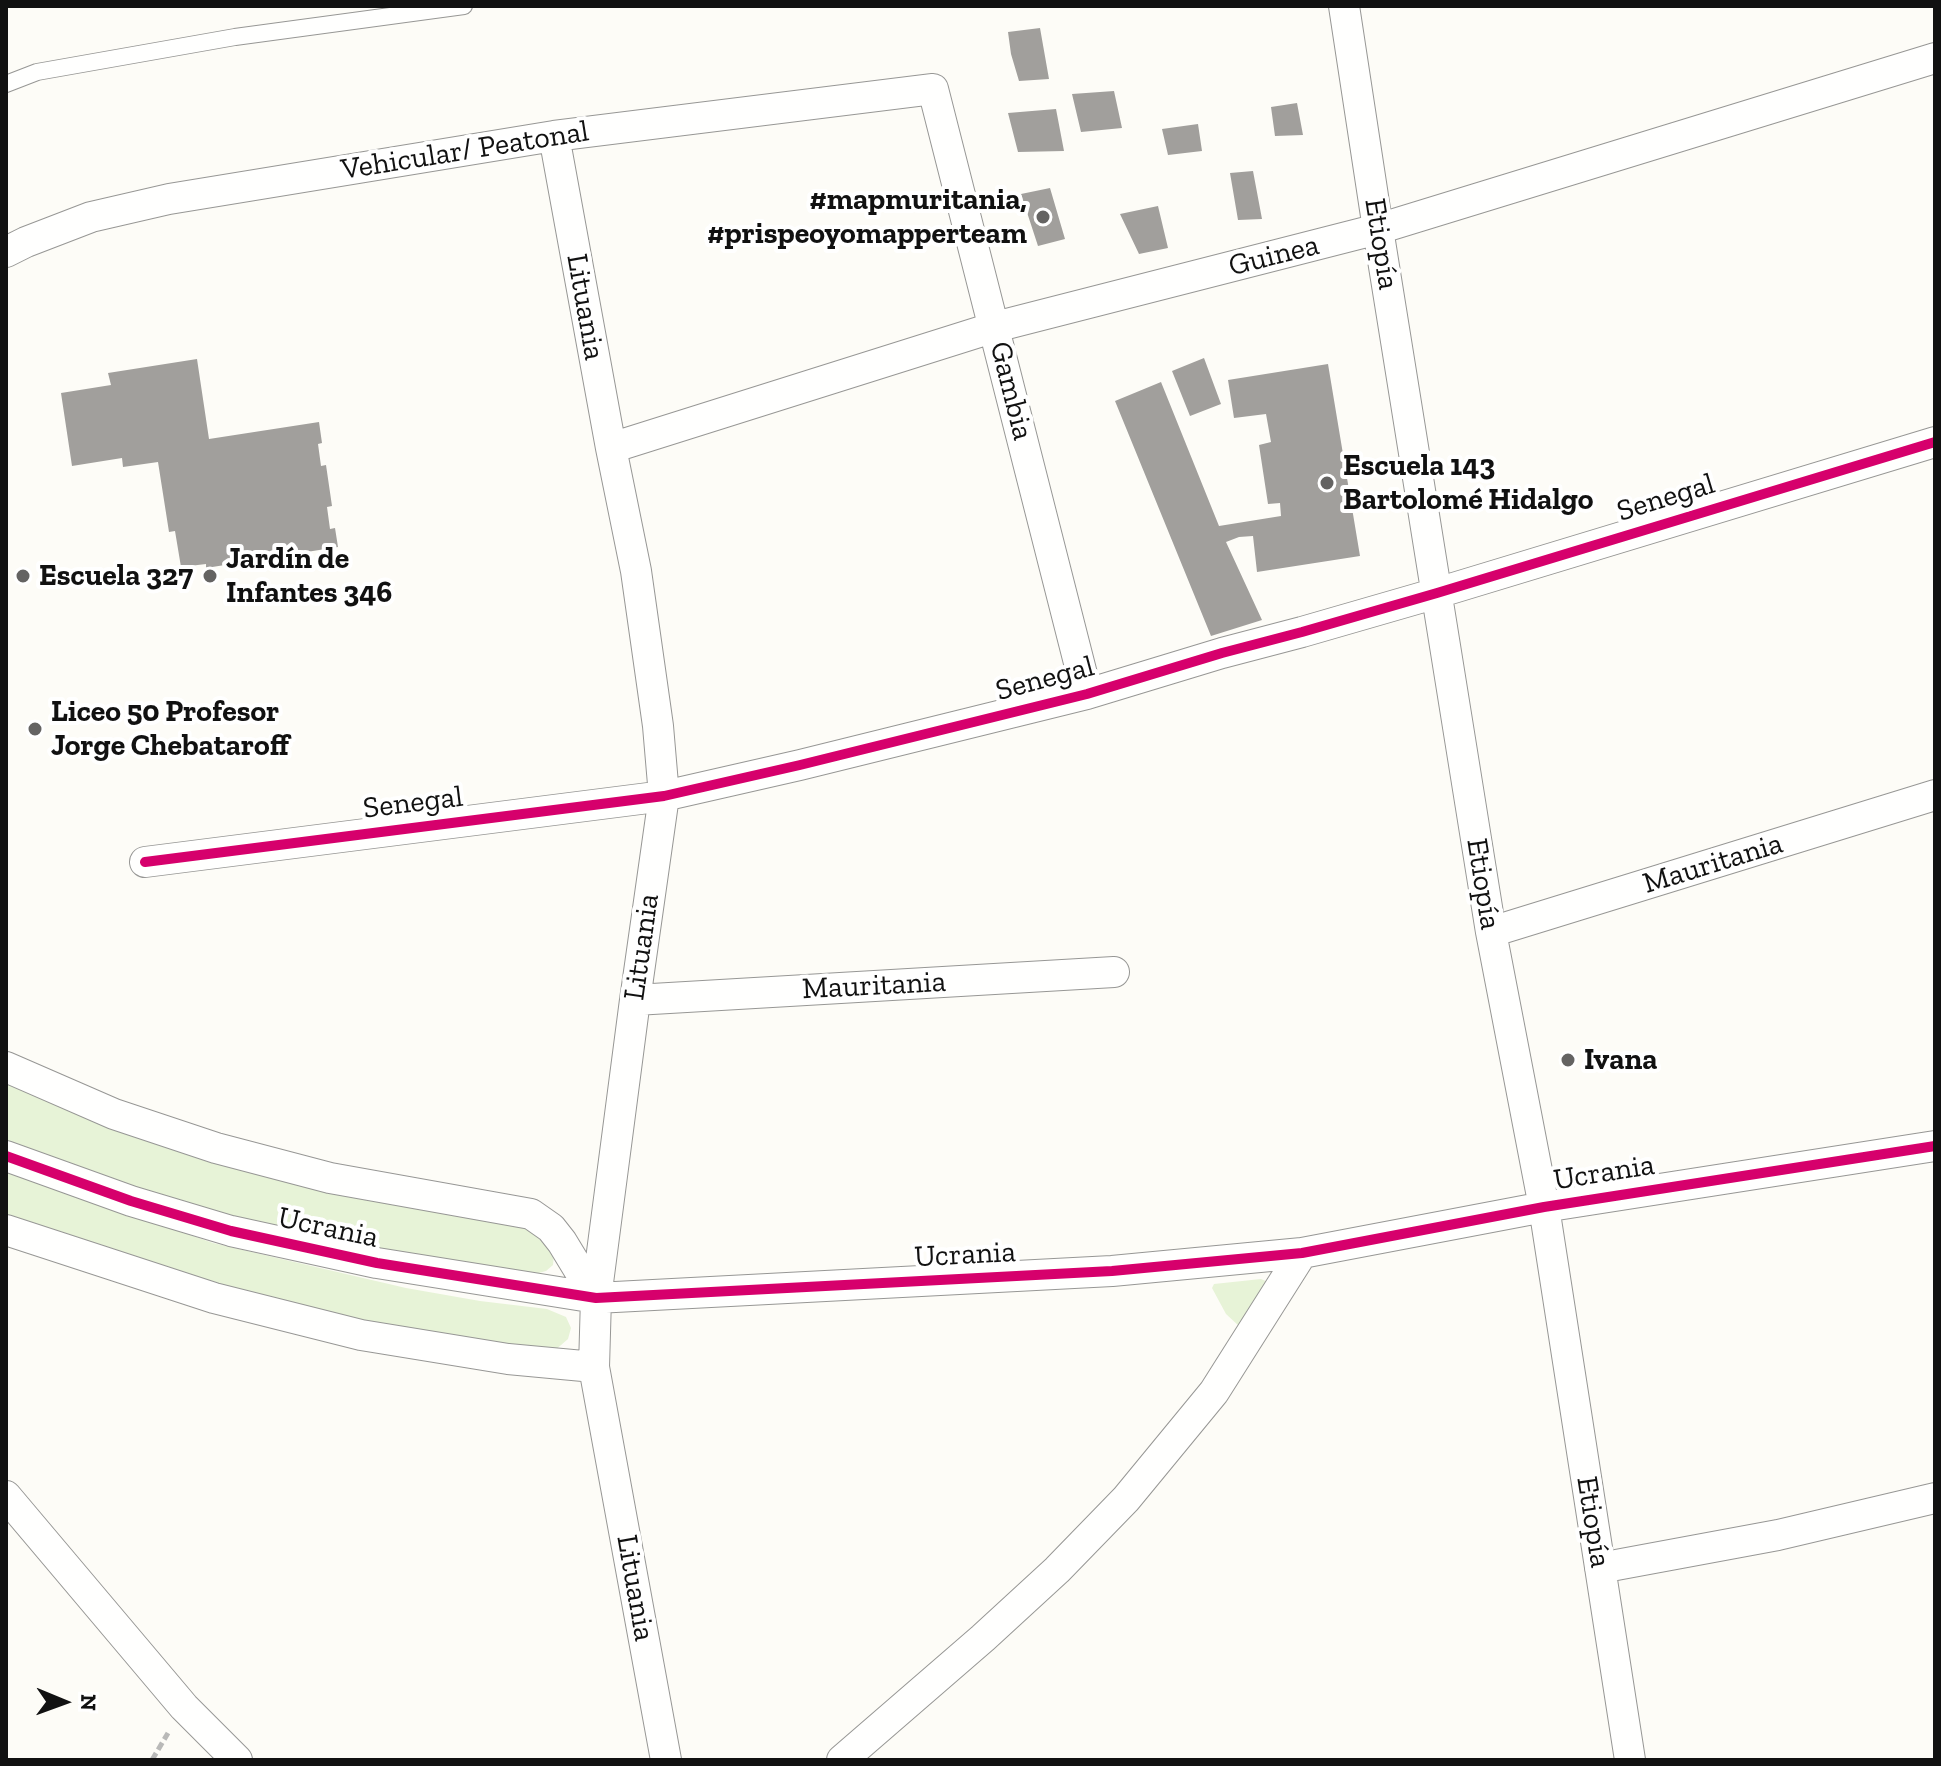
<!DOCTYPE html>
<meta charset="utf-8">
<style>
body{margin:0}
#map{position:relative;width:1941px;height:1766px;overflow:hidden;background:#fdfcf7;font-family:"Zilla Slab",serif}
canvas{display:block}
.frame{position:absolute;inset:0;border:8px solid #111;pointer-events:none}
.north{position:absolute;left:24px;top:1662px;width:80px;height:80px;-webkit-text-stroke:6px #fff;paint-order:stroke;rotate:91deg;font-size:22px;font-weight:700;line-height:32px;text-align:center;color:#111}
.north::after{content:'';display:block;margin:auto;width:28px;height:36px;background:#111;clip-path:polygon(50% 0,100% 100%,50% 72%,0 100%)}
</style>
<div id="map">
<canvas width="1941" height="1766"></canvas>
<div class="frame"></div>
<div class="north">N</div>
</div>
<script>
const ctx = document.querySelector('canvas').getContext('2d');
ctx.lineJoin = 'round';
function paint(path, color) {
  ctx.fillStyle = color;
  ctx.fill(path, 'evenodd');
}
function shape(rows) {
  const path = new Path2D();
  for (const r of rows) {
    path.moveTo(r[0], r[1]);
    for (let i = 2; i < r.length; i += 2) path.lineTo(r[i], r[i + 1]);
  }
  return path;
}
function trace(path, color, width, dash) {
  ctx.strokeStyle = color;
  ctx.lineWidth = width;
  ctx.lineCap = dash ? 'butt' : 'round';
  ctx.setLineDash(dash || []);
  ctx.stroke(path);
}
function label(font, color, halo, rows, align = 'center') {
  ctx.font = font + ' "Zilla Slab",serif';
  ctx.lineWidth = 8;
  ctx.setLineDash([]);
  ctx.textBaseline = 'middle';
  ctx.strokeStyle = halo;
  ctx.fillStyle = color;
  for (const [text, x, y, turn = 0] of rows) {
    ctx.save();
    ctx.translate(x, y);
    ctx.rotate((+turn || 0) * Math.PI / 180);
    ctx.textAlign = isNaN(turn) ? turn : align;
    if (halo) ctx.strokeText(text, 0, 0);
    ctx.fillText(text, 0, 0);
    ctx.restore();
  }
}
const green = shape([
 [6,1083,42,1098,521,1226,536,1232,554,1254,553,1265,546,1271,535,1274,462,1267,198,1210,6,1142],
 [6,1170,213,1243,406,1288,480,1301,547,1309,566,1317,571,1328,568,1339,553,1352,544,1352,288,1307,6,1223],
 [1261,1279,1268,1282,1240,1327,1226,1314,1212,1288,1214,1284]
]);
const building = shape([
 [1040,28,1049,79,1019,81,1011,54,1008,32],
 [1114,91,1122,128,1081,132,1072,94],
 [1297,103,1303,135,1275,136,1271,107],
 [1056,109,1064,151,1018,152,1008,113],
 [1198,124,1202,151,1168,155,1162,129],
 [1253,171,1262,219,1238,220,1230,173],
 [1050,188,1065,239,1038,246,1021,194],
 [1158,206,1168,248,1139,254,1120,214],
 [1204,358,1221,404,1190,416,1172,371],
 [197,359,209,439,319,422,322,443,318,444,321,466,326,465,332,506,327,507,330,529,335,528,338,547,206,568,206,564,181,567,175,531,169,532,158,462,123,467,122,458,72,466,61,393,111,385,108,373],
 [1328,364,1360,556,1257,572,1253,536,1239,537,1226,542,1262,620,1211,636,1115,401,1161,382,1219,526,1281,516,1280,503,1268,504,1259,445,1271,442,1266,414,1234,418,1228,380]
]);
const path = shape([
 [152,1760,168,1733]
]);
const service = shape([
 [6,84,37,72,235,37,464,6]
]);
const minor = shape([
 [1344,6,1378,229,1491,932,1544,1207,1630,1760],
 [554,136,611,448,636,571,658,726,664,796,635,1000,596,1298,594,1367,666,1760],
 [6,252,26,242,91,217,169,199,554,136,933,89,1087,694],
 [611,448,995,327,1378,229,1935,58],
 [145,862,664,796,800,765,1087,694,1222,653,1302,632,1437,593,1935,442],
 [1491,932,1935,795],
 [635,1000,1114,972],
 [6,1067,114,1114,216,1148,330,1178,531,1214,551,1228,562,1242,596,1298],
 [6,1156,131,1201,231,1231,377,1263,596,1298,1112,1271,1302,1253,1544,1207,1935,1146],
 [6,1230,214,1298,361,1335,508,1359,594,1367],
 [6,1496,184,1707,237,1760],
 [1600,1568,1778,1535,1935,1498],
 [842,1760,983,1638,1057,1570,1126,1499,1214,1392,1302,1253]
]);
const cycleway = shape([
 [145,862,664,796,800,765,1087,694,1222,653,1302,632,1437,593,1935,442],
 [6,1156,131,1201,231,1231,377,1263,596,1298,1112,1271,1302,1253,1544,1207,1935,1146]
]);
const markers = [
 [1043,217,8,"#646362"],
 [1327,483,8,"#646362"],
 [23,576,8,"#646362"],
 [210,576,8,"#646362"],
 [35,729,8,"#646362"],
 [1568,1060,8,"#646362"]
];
const streetNames = [
 ["Vehicular/ Peatonal",465,151,-9],
 ["Etiopía",1381,244,81],
 ["Guinea",1274,256,-14],
 ["Lituania",585,307,80],
 ["Gambia",1011,391,76],
 ["Senegal",1666,498,-17],
 ["Senegal",1045,679,-15],
 ["Senegal",413,803,-7],
 ["Mauritania",1713,864,-17],
 ["Etiopía",1483,884,81],
 ["Lituania",642,947,-82],
 ["Mauritania",874,986,-3],
 ["Ucrania",1604,1173,-9],
 ["Ucrania",328,1228,12],
 ["Ucrania",965,1255,-3],
 ["Etiopía",1593,1522,81],
 ["Lituania",635,1588,80]
];
const poiNames = [
 ["#mapmuritania,",1027,200,"right"],
 ["#prispeoyomapperteam",1027,234,"right"],
 ["Escuela 143",1343,466],
 ["Bartolomé Hidalgo",1343,500],
 ["Jardín de",226,559],
 ["Infantes 346",226,593],
 ["Escuela 327",39,576],
 ["Liceo 50 Profesor",51,712],
 ["Jorge Chebataroff",51,746],
 ["Ivana",1584,1060]
];
paint(green, '#e7f3d7');
paint(building, '#a19f9c');
trace(service, '#979795', 18);
trace(minor, '#979795', 32);
trace(path, '#b9b9b8', 5, [8, 4]);
trace(service, '#fffffe', 16);
trace(minor, '#fffffe', 30);
trace(cycleway, '#d6006c', 10);
for (const [x, y, r, color] of markers) {
  const dot = new Path2D();
  dot.arc(x, y, r, 0, 2 * Math.PI);
  ctx.fillStyle = color;
  ctx.fill(dot);
  trace(dot, '#fff', 3);
}
label('30px', '#111', '#fff', streetNames);
label('bold 30px', '#111', '#fff', poiNames, 'left');
</script>
